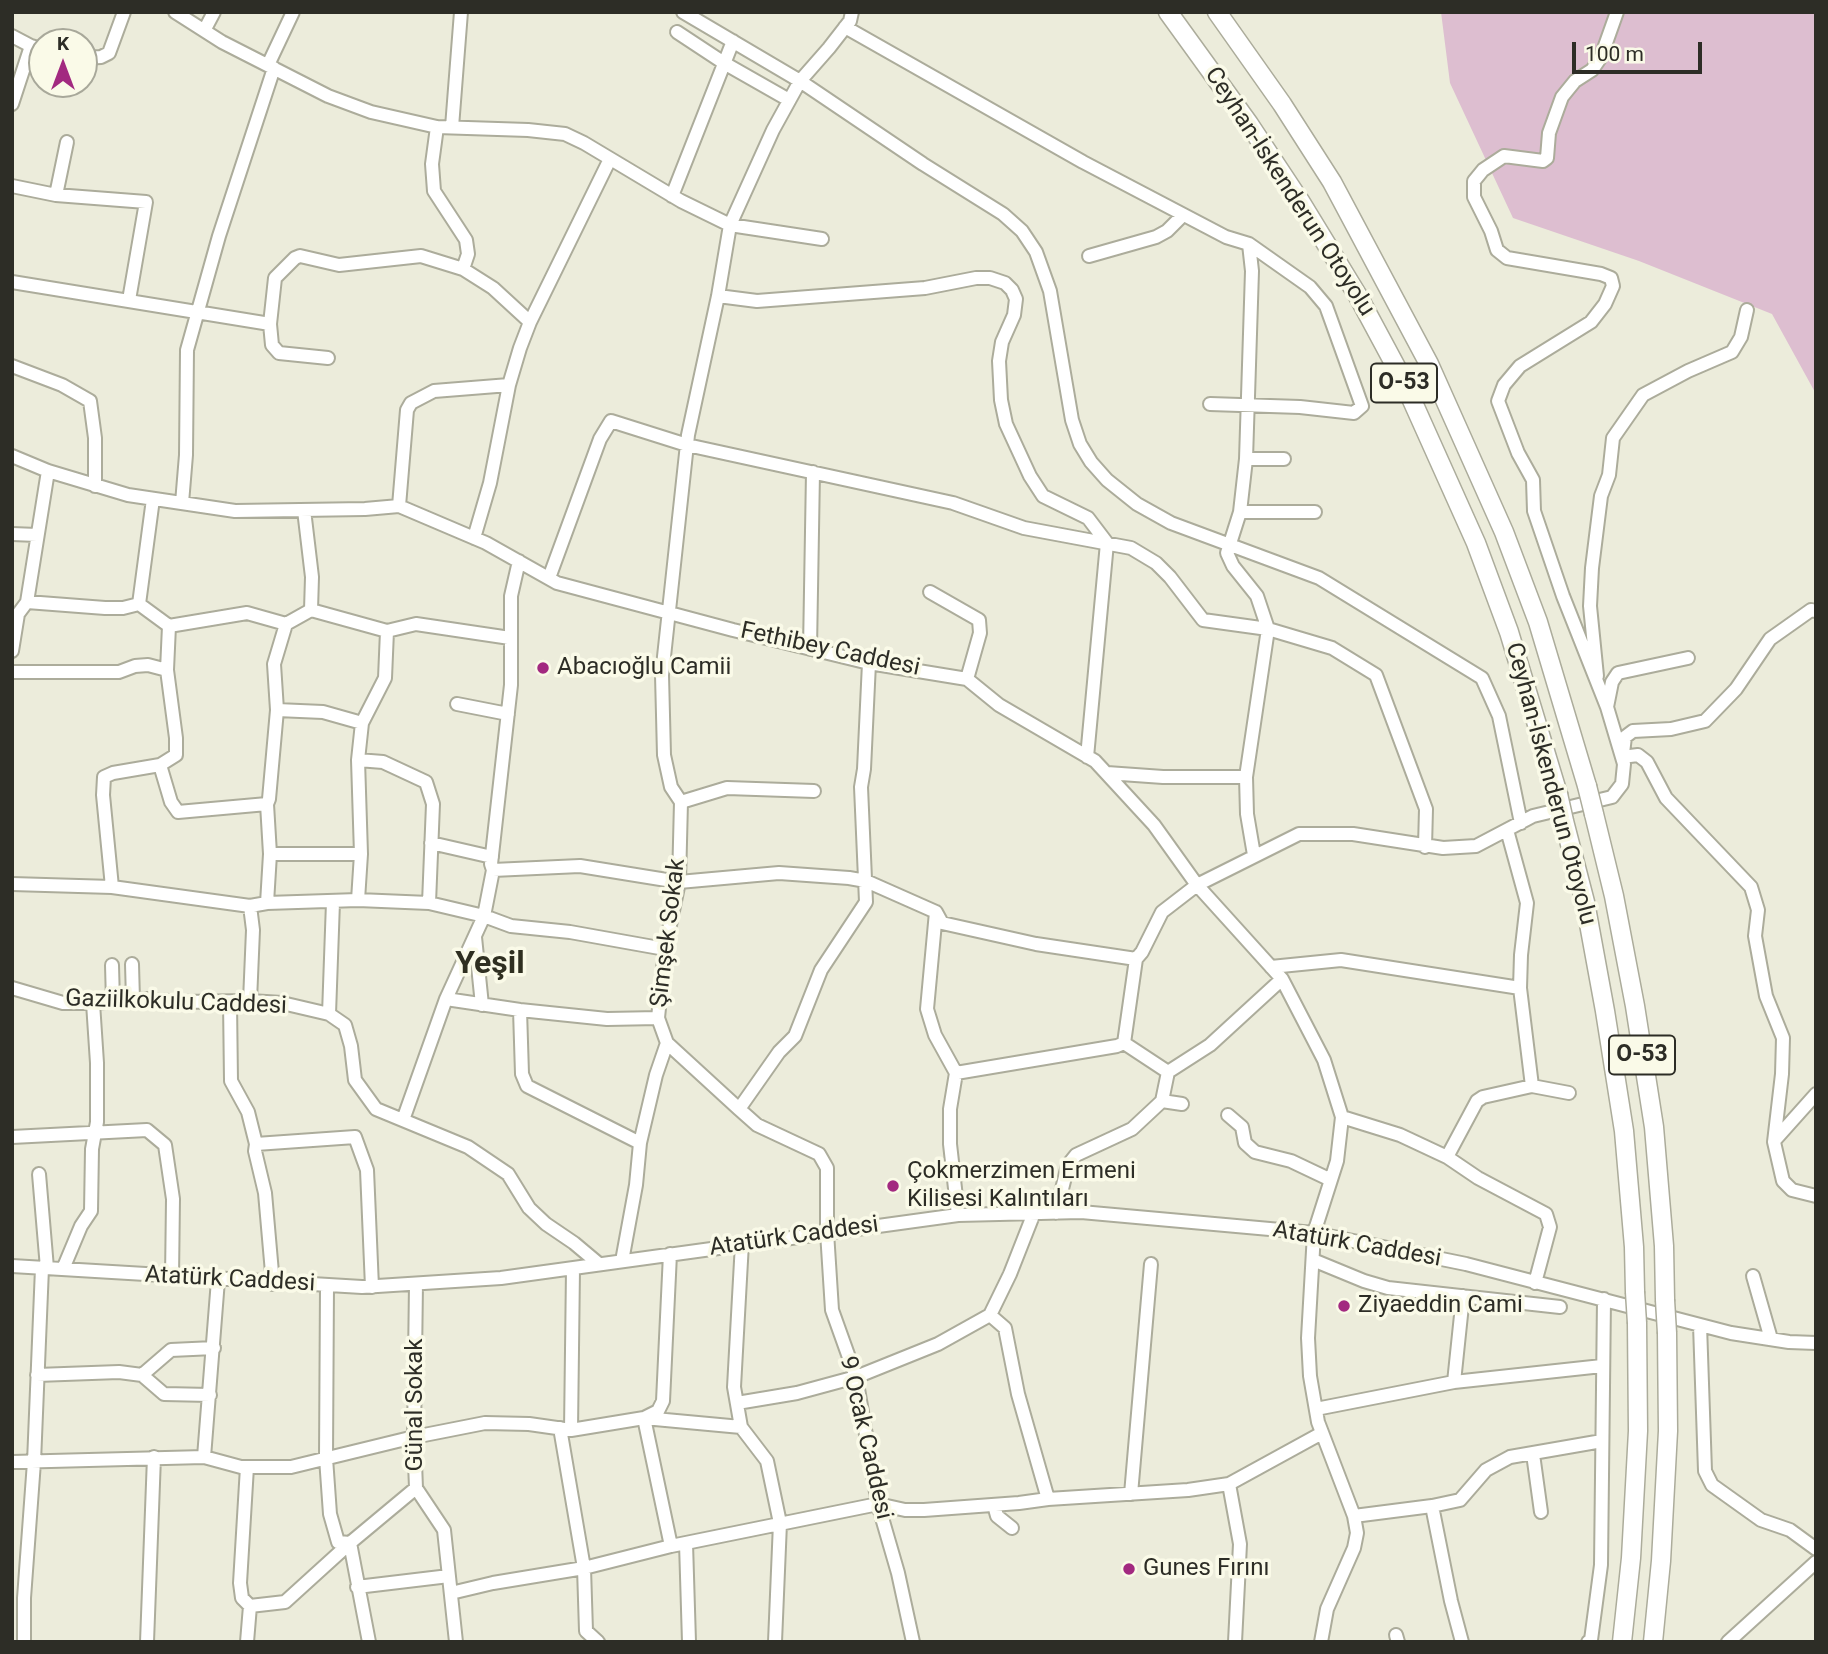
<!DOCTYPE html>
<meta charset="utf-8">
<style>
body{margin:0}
#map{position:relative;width:1828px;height:1654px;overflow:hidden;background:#ececdb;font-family:Roboto,sans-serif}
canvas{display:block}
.frame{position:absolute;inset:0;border:14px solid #2d2d26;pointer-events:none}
.north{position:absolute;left:28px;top:28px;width:70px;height:70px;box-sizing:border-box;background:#fafae8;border:2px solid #a8a89a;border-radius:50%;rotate:0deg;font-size:19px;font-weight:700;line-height:28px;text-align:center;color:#2d2d26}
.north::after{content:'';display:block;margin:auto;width:24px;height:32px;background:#a22980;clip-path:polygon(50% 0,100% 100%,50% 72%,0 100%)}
.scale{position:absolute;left:1572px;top:42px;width:130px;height:32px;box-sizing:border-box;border:4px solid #2d2d26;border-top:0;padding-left:9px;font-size:21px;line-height:24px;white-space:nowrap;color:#2d2d26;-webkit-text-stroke:5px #fafae8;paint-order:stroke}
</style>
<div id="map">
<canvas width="1828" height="1654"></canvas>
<div class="frame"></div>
<div class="north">K</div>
<div class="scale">100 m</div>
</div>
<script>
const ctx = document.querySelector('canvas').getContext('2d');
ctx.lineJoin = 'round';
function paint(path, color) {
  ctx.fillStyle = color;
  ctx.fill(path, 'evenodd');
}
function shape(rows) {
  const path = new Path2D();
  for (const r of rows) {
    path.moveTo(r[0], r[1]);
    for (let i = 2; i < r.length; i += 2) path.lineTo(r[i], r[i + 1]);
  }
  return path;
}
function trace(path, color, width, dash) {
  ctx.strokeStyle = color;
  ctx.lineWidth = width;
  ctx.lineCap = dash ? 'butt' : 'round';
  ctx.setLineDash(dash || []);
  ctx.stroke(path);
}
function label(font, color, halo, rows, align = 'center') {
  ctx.font = font + ' Roboto,sans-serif';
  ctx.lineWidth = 7;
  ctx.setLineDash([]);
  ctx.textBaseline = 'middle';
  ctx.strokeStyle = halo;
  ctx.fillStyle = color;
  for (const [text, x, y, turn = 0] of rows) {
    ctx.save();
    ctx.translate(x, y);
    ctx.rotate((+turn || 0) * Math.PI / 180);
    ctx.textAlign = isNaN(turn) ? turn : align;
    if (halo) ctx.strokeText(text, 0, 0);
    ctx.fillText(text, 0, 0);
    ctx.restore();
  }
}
const green = shape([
 [1441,12,1816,12,1816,394,1772,314,1639,261,1513,218,1450,83]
]);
const minor = shape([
 [175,12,222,42,328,96,371,112,437,127,528,130,565,134,584,143,681,201,730,225,822,239],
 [683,12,800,81,923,164,1003,214,1022,231,1036,252,1050,291,1072,420,1080,444,1091,462,1107,480,1137,504,1171,523,1319,578,1482,678,1499,716,1521,823],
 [845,27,1083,162,1226,237,1249,244,1310,287,1326,306,1362,406,1354,413,1300,407,1210,404],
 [205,29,214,12],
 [677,32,724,63,789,100],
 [12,36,31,46,42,49],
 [84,58,101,57,109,53,124,12],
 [268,65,293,12],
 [12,104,31,46],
 [437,127,432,164,434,191,466,240,468,254,463,269],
 [452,127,461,12],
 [12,186,56,195,146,202,129,300],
 [56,195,67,142],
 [672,196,733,41],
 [1249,244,1252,271,1246,459,1240,512,1227,553,1233,566,1257,596,1268,629,1246,777,1247,814,1254,855],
 [1089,256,1156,237,1167,231,1183,215],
 [12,282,270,324],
 [718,296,757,301,925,288,976,278,990,278,1005,283,1012,290,1016,299,1014,315,1002,342,999,361,1001,400,1006,424,1030,476,1043,496,1088,518,1107,543,1087,757],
 [328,358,279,353,272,345,270,324,275,278,295,258,300,256,339,265,421,256,463,269,493,288,530,322],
 [12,366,62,385,90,401,95,438,95,486],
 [12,456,48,471,128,495,235,511,365,509,399,506,486,543,557,583,733,630,869,663,967,679,999,705,1095,761,1154,825,1197,885,1282,979,1324,1060,1342,1117,1337,1161,1314,1233,1308,1338,1310,1376,1318,1422,1354,1516,1357,1533,1354,1548,1327,1609,1321,1642],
 [1246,459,1284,459],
 [182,503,186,455,187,350,219,236,274,68],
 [399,506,407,410,411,403,434,391,509,385],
 [304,510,312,577,311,610,387,631,416,624,510,638],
 [1240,512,1315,512],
 [12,534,37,535],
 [474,538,490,483,509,385,520,348,530,322,610,159],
 [549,578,600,439,611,421,687,445,953,503,1024,528,1131,548,1156,563,1170,577,1203,620,1268,629,1332,648,1376,675,1426,809,1425,847],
 [930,592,979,620,980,633,967,679],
 [27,602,105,608,123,608,139,604,169,626,167,670,176,738,176,755,160,765,113,773,104,777,103,795,112,887],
 [139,604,153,499],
 [311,610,286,624,274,664,277,710,269,799,267,804,270,854,267,903,358,900,429,903,484,916,511,926,570,932,665,949],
 [169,626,247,613,286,624],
 [810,649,813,472],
 [12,651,18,614,27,602,48,471],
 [12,672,119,672,135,666,148,665,167,670],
 [1597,676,1590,606,1592,568,1601,496,1609,475,1613,438,1643,395,1688,371,1732,352,1741,337,1747,310],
 [457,704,508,714],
 [1607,707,1612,682,1618,673,1688,658],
 [277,710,323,712,362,723],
 [1623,753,1625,737,1633,731,1671,729,1705,721,1736,689,1770,639,1811,610,1816,611],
 [1622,757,1638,755,1647,762,1666,798,1751,887,1758,910,1755,936,1766,996,1783,1038,1782,1074,1774,1142,1783,1181,1792,1190,1816,1196],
 [358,760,383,762,426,782,433,804,429,903],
 [160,765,171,802,178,812,267,804],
 [1107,773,1163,777,1246,777],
 [814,791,727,788,681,802,671,787,664,755,662,675,688,435,718,296,730,225,773,130,800,81,829,48,850,21,852,12],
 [681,802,679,882,665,949,658,1018,667,1043,739,1109,757,1125,819,1154,827,1168,827,1232,832,1310,856,1377,878,1504,898,1573,913,1642],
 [1507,830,1527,903,1521,955,1520,988],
 [431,843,492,857],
 [270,854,361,854],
 [493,870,580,866,679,882,779,873,849,878,866,881,936,912,942,923,1036,944,1136,959],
 [12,884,112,887,250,906,267,903],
 [358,900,361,854,358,760,362,723,385,678,387,631],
 [250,906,253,930,250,1001],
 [936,912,927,1009,935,1035,956,1073,950,1109,950,1144,958,1215],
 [475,937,482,1005],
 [132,964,133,1000],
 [112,965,113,1002],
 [1271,967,1341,960,1520,988,1532,1086],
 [12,988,63,1003,93,1003,146,999,180,1002,250,1001,282,1003,329,1014,345,1025,351,1046,355,1080,376,1109,468,1147,508,1174,529,1208,546,1224,574,1243,599,1264],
 [446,999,520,1010,607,1019,658,1018],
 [230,1002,231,1081,248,1112,256,1144,255,1151,265,1193,273,1284],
 [520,1010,522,1074,527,1086,640,1143],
 [329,1014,333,902],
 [1124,1043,1136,959,1142,952,1162,912,1197,885,1299,834,1353,834,1443,848,1476,846,1533,816,1612,797,1622,784,1624,764,1607,707,1563,596,1534,511,1533,480,1518,453,1498,401,1504,385,1520,366,1591,322,1605,304,1613,286,1611,278,1601,274,1507,258,1497,250,1491,231,1474,197,1474,181,1483,170,1504,156,1543,161,1547,158,1549,133,1562,97,1575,81,1592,70,1601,57,1617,12],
 [1124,1043,1168,1072],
 [956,1073,1117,1046,1124,1043],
 [1162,1101,1182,1104],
 [739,1109,779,1052,795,1036,821,970,866,902,861,787,864,769,869,663],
 [1228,1115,1242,1127,1245,1143,1255,1152,1291,1161,1331,1180],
 [1342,1117,1400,1135,1447,1157,1478,1178,1546,1214,1550,1227,1535,1283],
 [403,1120,446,999,484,916,493,870,491,864,511,685,511,596,519,561],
 [12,1137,147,1130,165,1145,173,1199,172,1277],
 [1774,1141,1816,1094],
 [256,1144,355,1137,367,1170,372,1287],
 [1447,1157,1477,1101,1483,1097,1532,1086,1569,1093],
 [39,1174,47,1268],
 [1056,1213,1068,1165,1076,1155,1132,1129,1162,1101,1168,1072,1210,1045,1282,979],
 [742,1243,734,1387,741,1427,767,1461,780,1523,775,1642],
 [670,1254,663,1401,658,1411,644,1418,671,1546],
 [1313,1260,1364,1281,1388,1288,1560,1307],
 [622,1261,636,1185,640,1143,656,1075,667,1043],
 [12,1266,362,1287,501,1278,958,1215,1081,1212,1314,1233,1466,1264,1731,1333,1789,1342,1816,1343],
 [63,1269,81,1226,91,1211,92,1149,97,1122,97,1063,93,1003],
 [1753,1276,1771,1339],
 [416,1284,414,1437,416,1488,444,1530,456,1642],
 [990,1315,1010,1274,1034,1213],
 [1700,1325,1705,1471,1712,1485,1761,1520,1790,1530,1816,1549],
 [37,1375,119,1372,142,1375,164,1394,210,1395],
 [142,1375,171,1350,214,1348],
 [1454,1382,1463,1296],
 [737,1403,797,1393,856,1377,938,1344,990,1315,1005,1328,1018,1394,1048,1499],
 [1316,1409,1454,1382,1602,1366],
 [560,1428,584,1568,586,1631,598,1642],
 [571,1430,573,1269],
 [1533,1454,1541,1512],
 [204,1457,218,1280],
 [12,1462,204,1457,241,1467,291,1467,414,1437,485,1423,529,1424,571,1430,644,1418,741,1427],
 [247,1467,240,1583,242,1598,250,1606,285,1602,350,1543,338,1542,330,1514,326,1458,327,1286],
 [1229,1484,1240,1544,1235,1642],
 [1131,1494,1151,1264],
 [994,1505,997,1516,1012,1528],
 [1432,1506,1451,1601,1462,1642],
 [1354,1516,1432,1506,1460,1500,1486,1470,1510,1457,1602,1441],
 [686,1543,689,1642],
 [357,1587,449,1576],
 [451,1593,493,1583,584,1568,671,1546,878,1504,905,1510,924,1510,1019,1503,1048,1499,1188,1490,1229,1484,1322,1433],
 [1396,1635,1398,1642],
 [24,1642,24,1598,34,1462,42,1268],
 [147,1642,154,1457],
 [247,1642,250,1606],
 [369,1642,350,1543,416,1488],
 [1588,1642,1591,1640,1601,1565,1604,1299],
 [1728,1642,1816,1562]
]);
const highway = shape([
 [1168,12,1249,124,1300,201,1358,296,1402,378,1476,543,1509,632,1558,794],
 [1217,12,1282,104,1332,182,1429,364,1504,532,1538,622,1587,786],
 [1594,814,1614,896,1635,1006,1654,1127,1664,1246,1665,1300],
 [1564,821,1585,902,1605,1011,1624,1131,1634,1247,1635,1292],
 [1622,1642,1631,1558,1638,1431,1637,1323],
 [1653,1642,1661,1561,1668,1431,1667,1333]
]);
const highwayBridge = shape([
 [1587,786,1594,814],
 [1558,794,1564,821],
 [1635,1292,1637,1323],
 [1665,1300,1667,1333]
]);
const markers = [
 [543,668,7,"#a22980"],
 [893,1186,7,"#a22980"],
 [1344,1306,7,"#a22980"],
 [1129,1569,7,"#a22980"]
];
const shields = [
 [1404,383,66],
 [1642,1055,66]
];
const shieldNames = [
 ["O-53",1404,383],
 ["O-53",1642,1055]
];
const streetNames = [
 ["Ceyhan-İskenderun Otoyolu",1289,192,57],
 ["Fethibey Caddesi",830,650,12],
 ["Ceyhan-İskenderun Otoyolu",1550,784,75],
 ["Şimşek Sokak",669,933,-83],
 ["Gaziilkokulu Caddesi",176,1003,2],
 ["Atatürk Caddesi",794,1237,-8],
 ["Atatürk Caddesi",1357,1245,10],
 ["Atatürk Caddesi",230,1280,3],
 ["Günal Sokak",416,1405,-90],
 ["9 Ocak Caddesi",865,1438,77]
];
const poiNames = [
 ["Abacıoğlu Camii",557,668],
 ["Çokmerzimen Ermeni",907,1172],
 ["Kilisesi Kalıntıları",907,1200],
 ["Ziyaeddin Cami",1358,1306],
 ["Gunes Fırını",1143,1569]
];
const districtNames = [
 ["Yeşil",490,965]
];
paint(green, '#ddbed0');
trace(minor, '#acac9b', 16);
trace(highway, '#acac9b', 21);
trace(minor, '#fff', 12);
trace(highway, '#fff', 18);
trace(highwayBridge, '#acac9b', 21, []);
trace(highwayBridge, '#fff', 18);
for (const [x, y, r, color] of markers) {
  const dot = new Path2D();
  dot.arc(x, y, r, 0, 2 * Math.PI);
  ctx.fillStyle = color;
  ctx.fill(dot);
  trace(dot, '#fafae8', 2.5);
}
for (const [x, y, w] of shields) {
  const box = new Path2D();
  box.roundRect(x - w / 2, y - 19.5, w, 39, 5);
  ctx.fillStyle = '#fafae8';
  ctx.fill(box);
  trace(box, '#2d2d26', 2);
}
label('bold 23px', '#2d2d26', null, shieldNames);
label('24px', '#2d2d26', '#fafae8', streetNames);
label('24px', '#2d2d26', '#fafae8', poiNames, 'left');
label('bold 32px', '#2f2f21', '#fafae8', districtNames);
</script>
